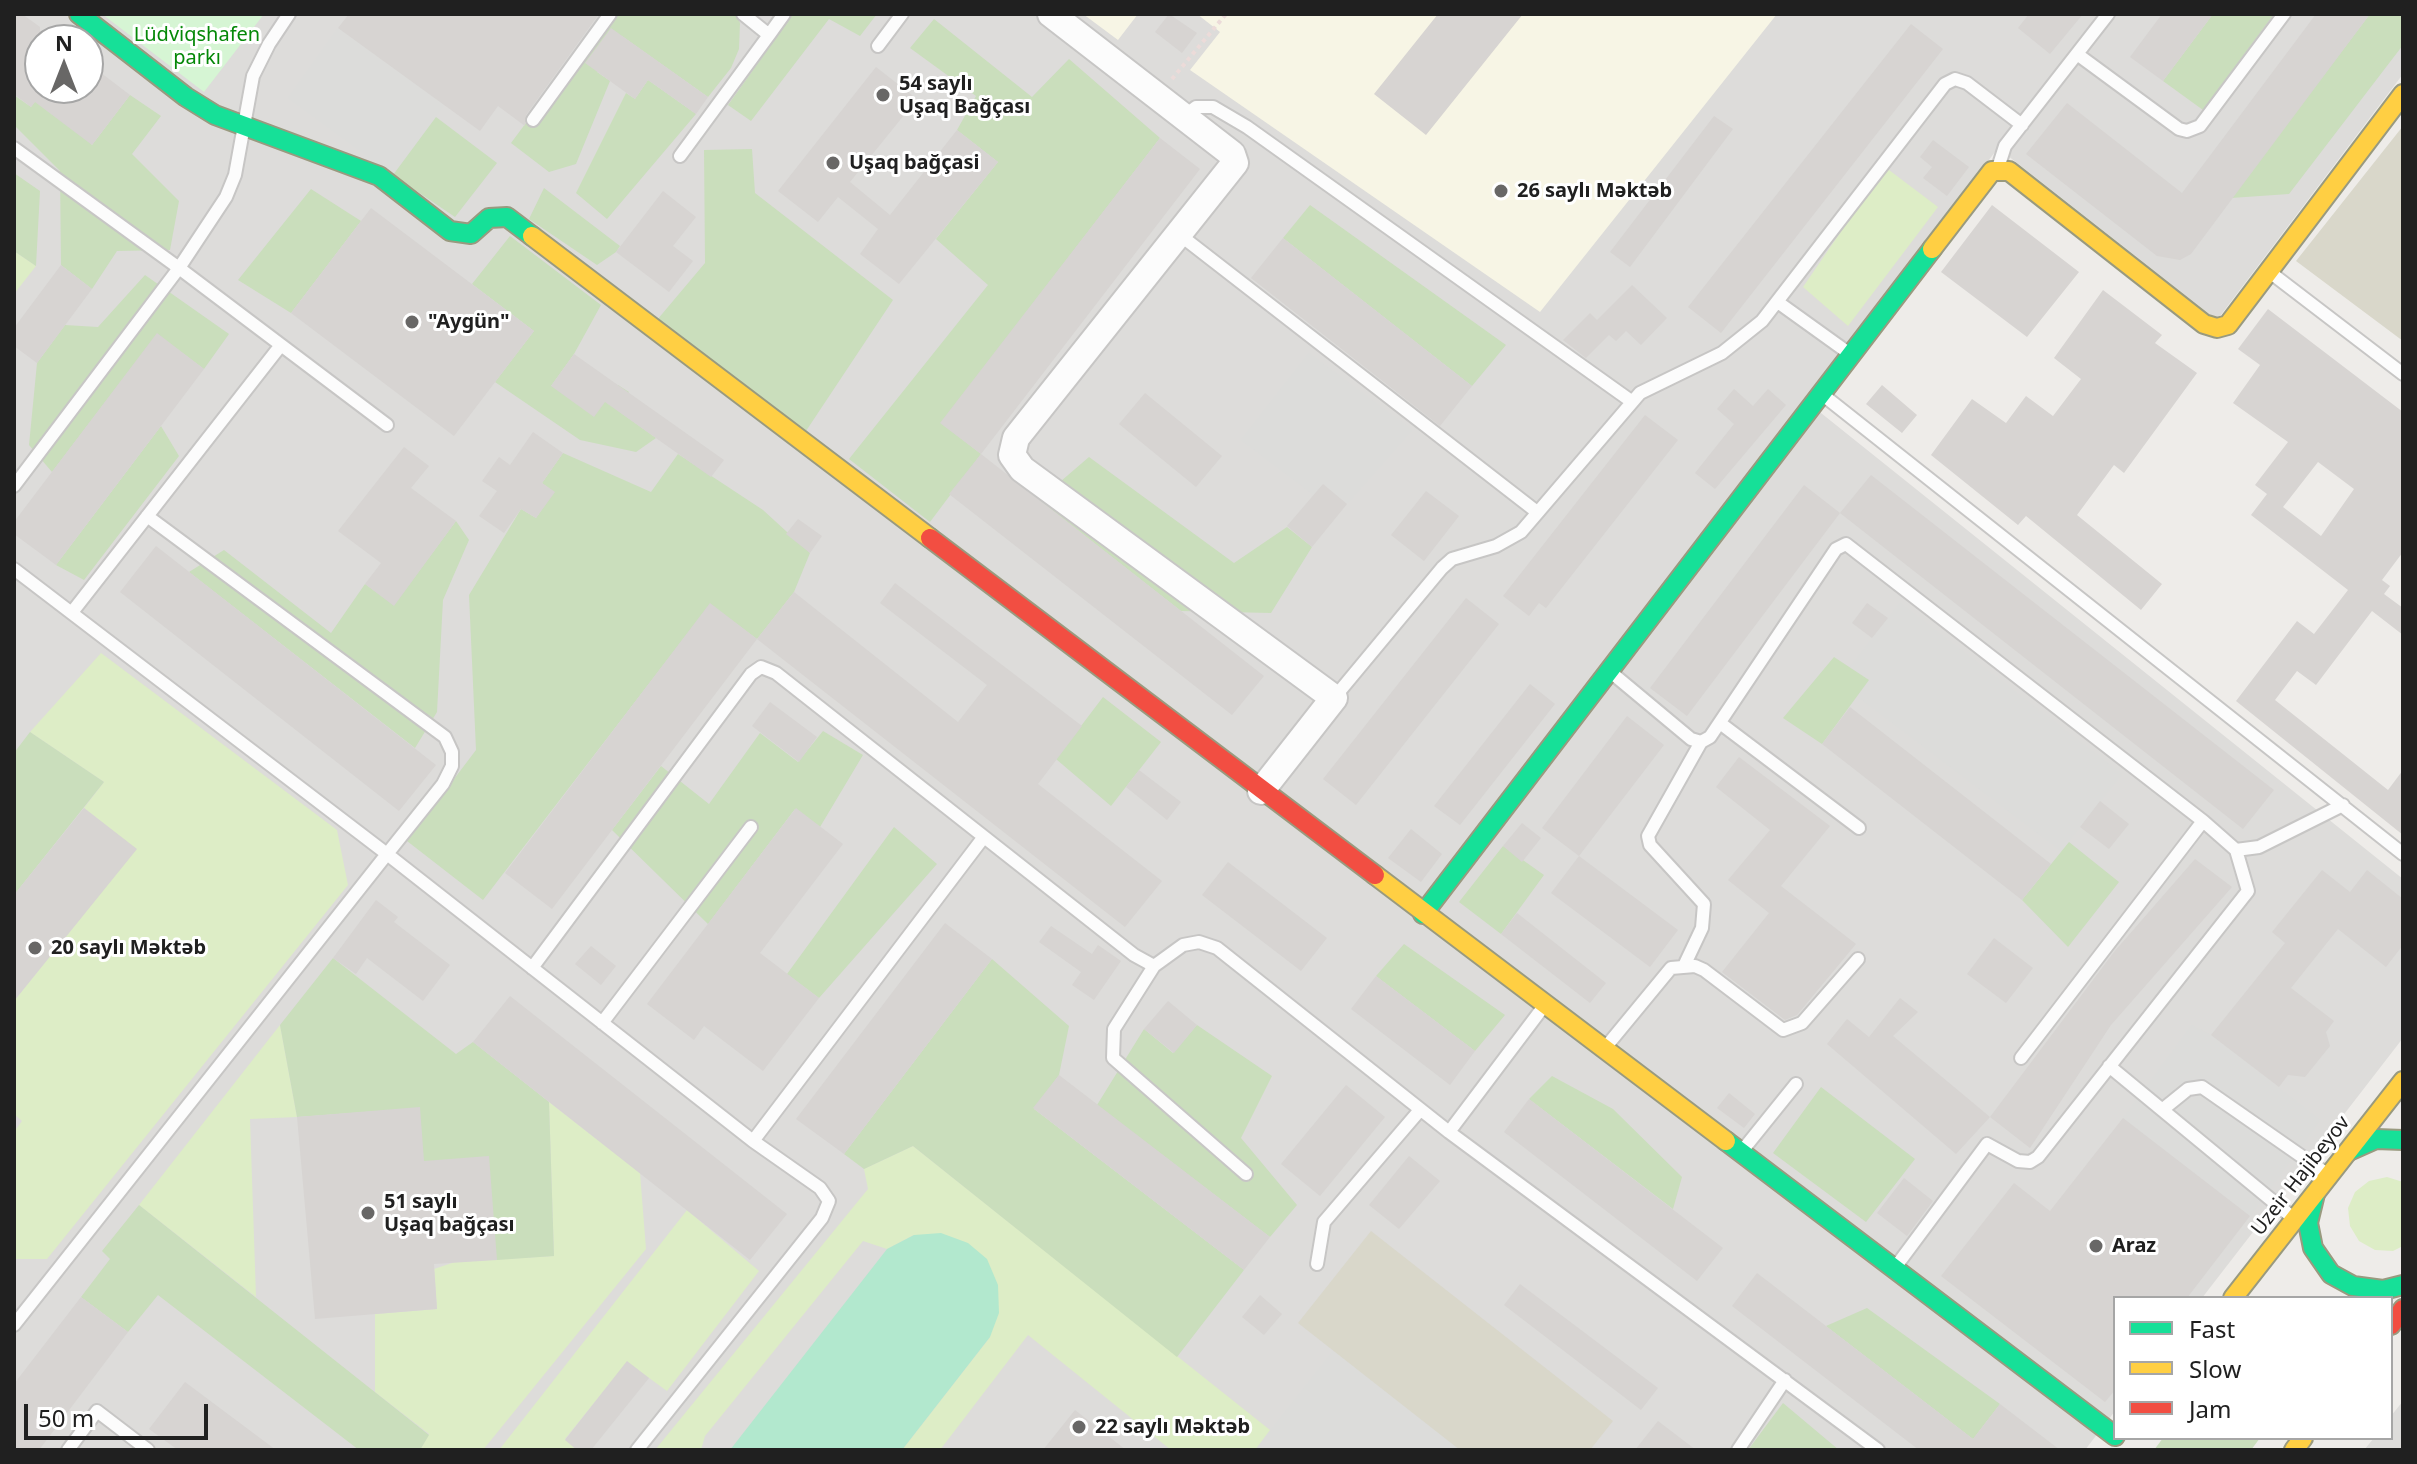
<!DOCTYPE html>
<meta charset="utf-8">
<style>
body{margin:0}
#map{position:relative;width:2417px;height:1464px;overflow:hidden;background:#eeece9;font-family:"Noto Sans",sans-serif}
canvas{display:block}
.frame{position:absolute;inset:0;border:16px solid #202020;pointer-events:none}
.legend{position:absolute;left:2113px;top:1296px;width:280px;height:144px;box-sizing:border-box;background:#fff;border:2px solid #a6a6a6;margin:0;padding:10px 14px;list-style:none;font-size:24px;color:#202020}
.legend li{display:flex;align-items:center;gap:16px;height:40px}
.legend b{width:40px;border:2px solid #a6a6a6}
.north{position:absolute;left:24px;top:24px;width:80px;height:80px;box-sizing:border-box;background:#fff;border:2px solid #a6a6a6;border-radius:50%;rotate:0deg;font-size:22px;font-weight:700;line-height:32px;text-align:center;color:#202020}
.north::after{content:'';display:block;margin:auto;width:28px;height:36px;background:#686766;clip-path:polygon(50% 0,100% 100%,50% 72%,0 100%)}
.scale{position:absolute;left:24px;top:1404px;width:184px;height:36px;box-sizing:border-box;border:4px solid #202020;border-top:0;padding-left:10px;font-size:24px;line-height:28px;white-space:nowrap;color:#202020;-webkit-text-stroke:6px #fff;paint-order:stroke}
</style>
<div id="map">
<canvas width="2417" height="1464"></canvas>
<div class="frame"></div>
<ul class="legend">
<li><b style="height:10px;background:#16e098"></b>Fast</li>
<li><b style="height:10px;background:#ffcf43"></b>Slow</li>
<li><b style="height:10px;background:#f24e42"></b>Jam</li>
</ul>
<div class="north">N</div>
<div class="scale">50 m</div>
</div>
<script>
const ctx = document.querySelector('canvas').getContext('2d');
ctx.lineJoin = 'round';
function paint(path, color) {
  ctx.fillStyle = color;
  ctx.fill(path, 'evenodd');
}
function shape(rows) {
  const path = new Path2D();
  for (const r of rows) {
    path.moveTo(r[0], r[1]);
    for (let i = 2; i < r.length; i += 2) path.lineTo(r[i], r[i + 1]);
  }
  return path;
}
function trace(path, color, width, dash) {
  ctx.strokeStyle = color;
  ctx.lineWidth = width;
  ctx.lineCap = dash ? 'butt' : 'round';
  ctx.setLineDash(dash || []);
  ctx.stroke(path);
}
function label(font, color, halo, rows, align = 'center') {
  ctx.font = font + ' "Noto Sans",sans-serif';
  ctx.lineWidth = 6;
  ctx.setLineDash([]);
  ctx.textBaseline = 'middle';
  ctx.strokeStyle = halo;
  ctx.fillStyle = color;
  for (const [text, x, y, turn = 0] of rows) {
    ctx.save();
    ctx.translate(x, y);
    ctx.rotate((+turn || 0) * Math.PI / 180);
    ctx.textAlign = isNaN(turn) ? turn : align;
    if (halo) ctx.strokeText(text, 0, 0);
    ctx.fillText(text, 0, 0);
    ctx.restore();
  }
}
const residential = shape([
 [14,14,2403,14,2403,74,2217,320,1998,148,1806,401,2403,879,2403,1038,2202,1298,2115,1298,2115,1411,2085,1450,14,1450],
 [40,40,88,40,88,88,40,88],
 [2403,1401,2403,1450,2364,1450,2374,1438,2391,1438,2391,1416]
]);
const education = shape([
 [1083,14,1138,14,1118,40],
 [1197,14,1777,14,1540,312,1190,70,1220,32]
]);
const religious = shape([
 [338,28,444,105,393,175,288,98],
 [1309,353,1412,430,1347,504,1323,484,1314,495,1241,440],
 [1900,603,2122,774,2061,851,1858,697,1869,680,1850,667],
 [2192,1025,2211,1035,2320,1120,2250,1216,2123,1118],
 [1334,1350,1460,1450,1255,1450]
]);
const construction = shape([
 [2403,126,2403,341,2296,261],
 [1371,1231,1613,1421,1590,1450,1460,1450,1298,1323]
]);
const grass = shape([
 [1885,167,1938,207,1848,326,1803,287],
 [14,251,36,266,14,294],
 [101,653,337,830,348,885,47,1259,14,1259,14,1132,22,1121,14,1114,14,1001,136,849,84,808,104,782,30,732],
 [280,1025,297,1117,250,1119,256,1297,139,1205],
 [549,1102,640,1173,646,1249,483,1450,420,1450,429,1434,375,1392,375,1314,437,1309,434,1269,455,1262,554,1256],
 [913,1146,1270,1430,1255,1450,1171,1450,1028,1335,940,1450,902,1450,990,1337,914,1235,887,1249,863,1241,705,1436,701,1450,655,1450,868,1189,864,1169],
 [2387,1177,2403,1182,2403,1246,2393,1251,2375,1250,2359,1241,2350,1226,2348,1208,2355,1192,2369,1181],
 [687,1210,759,1271,667,1391,627,1362,565,1439,577,1450,499,1450]
]);
const forest = shape([
 [607,14,736,14,740,23,739,49,731,68,708,97,622,36,597,72,610,81,576,164,549,172,511,143],
 [793,14,877,14,860,36,829,19,751,121,728,105],
 [2213,14,2274,14,2203,110,2163,81],
 [2370,14,2403,14,2403,45,2289,194,2231,198],
 [934,19,1032,97,1069,59,1160,138,941,423,981,454,930,522,849,459,988,285,936,239,998,162,957,130,976,96,910,48],
 [648,80,696,114,607,219,576,193,626,93,635,99],
 [45,88,92,145,130,95,161,116,132,154,179,201,170,250,117,251,92,289,61,265,60,171,14,125,14,95,31,107],
 [436,117,497,163,455,217,393,175],
 [752,149,755,193,893,300,806,431,657,320,705,263,704,150],
 [14,173,40,191,36,266,14,251],
 [544,188,620,246,616,252,597,265,529,219],
 [311,189,361,221,291,313,238,280],
 [1310,205,1506,345,1472,386,1283,238],
 [510,236,601,305,574,354,551,386,618,385,629,392,617,410,656,438,636,452,580,440,495,382,534,331,472,284],
 [145,275,229,334,204,369,157,334,52,472,29,445,37,363,65,325,98,327],
 [161,426,179,456,84,580,56,565],
 [563,453,651,492,678,454,763,510,810,553,794,592,757,639,710,604,483,900,407,841,476,750,469,595,521,509,536,518,554,492,542,483],
 [1089,457,1234,563,1287,527,1312,547,1271,613,1181,611,1039,500],
 [456,521,469,540,443,600,437,712,415,748,189,572,224,550,331,633,365,584,394,605],
 [1834,657,1869,680,1822,744,1783,718],
 [1103,697,1161,742,1111,806,1056,759],
 [823,731,863,755,820,827,795,809,708,924,612,830,661,766,709,804,760,733,798,762],
 [30,732,104,782,14,895,14,753],
 [894,827,937,864,819,998,787,974],
 [2069,842,2119,882,2068,947,2022,900],
 [1503,846,1544,875,1501,934,1459,902],
 [1404,944,1505,1015,1475,1051,1376,976],
 [333,958,456,1054,473,1042,549,1102,554,1256,497,1260,378,1187,419,1108,297,1117,280,1025],
 [992,959,1069,1026,1059,1075,1034,1109,1244,1270,1177,1357,913,1146,864,1169,844,1154],
 [1197,1025,1272,1076,1241,1138,1297,1205,1270,1237,1097,1105,1144,1029,1173,1053],
 [1552,1076,1613,1109,1682,1177,1673,1209,1529,1099],
 [1821,1087,1915,1159,1866,1222,1773,1153],
 [139,1205,429,1435,420,1450,359,1450,158,1295,128,1332,81,1297,110,1259,102,1251],
 [1867,1308,2000,1404,1973,1439,1826,1326],
 [1783,1403,1839,1450,1748,1450],
 [2163,1438,2260,1438,2251,1450,2154,1450]
]);
const park = shape([
 [102,14,264,14,204,92]
]);
const pitch = shape([
 [941,1233,968,1243,987,1259,998,1285,999,1313,990,1337,902,1450,730,1450,887,1249,914,1235]
]);
const building = shape([
 [14,14,22,14,40,27,40,88,88,88,88,63,130,95,92,145,35,102,31,107,14,94],
 [349,14,599,14,526,115,525,126,498,106,480,131,338,28],
 [1169,14,1197,33,1182,53,1155,32],
 [1438,14,1523,14,1426,135,1374,94],
 [2029,14,2083,14,2050,54,2018,28],
 [2162,14,2213,14,2163,81,2130,57],
 [2316,14,2370,14,2191,254,2180,260,2157,256,2026,154,2067,103,2182,193],
 [1911,24,1943,49,1721,333,1688,307],
 [611,28,708,97,696,114,648,80,635,99,585,63],
 [876,67,917,99,850,182,890,215,957,130,998,162,899,284,860,254,878,229,838,197,818,222,778,191],
 [1714,116,1733,129,1630,267,1610,252],
 [1160,138,1200,169,981,454,940,423],
 [1933,140,1969,167,1947,196,1923,178,1932,167,1920,157],
 [663,191,696,217,673,246,693,261,669,292,616,252],
 [1992,205,2079,272,2027,337,1941,272],
 [371,208,534,331,454,436,291,313],
 [1283,238,1472,386,1440,426,1251,278],
 [61,265,92,289,37,363,14,346,14,328],
 [1632,285,1667,318,1641,345,1626,331,1616,341,1609,335,1586,358,1563,340,1590,313,1597,320],
 [2103,290,2162,335,2155,343,2197,373,2124,473,2114,465,2077,515,2162,584,2141,610,2026,516,2018,525,1931,455,1972,399,2006,423,2026,396,2053,416,2081,379,2054,358],
 [2268,309,2403,412,2403,552,2382,580,2390,586,2384,594,2403,608,2403,635,2372,611,2316,685,2297,671,2275,700,2388,790,2403,770,2403,835,2236,701,2297,621,2314,634,2348,590,2251,515,2267,494,2255,485,2288,442,2233,403,2260,365,2238,349],
 [2318,462,2354,489,2321,536,2283,507],
 [157,333,204,369,56,565,14,534,14,522],
 [574,354,724,460,711,477,605,402,594,417,551,386],
 [1882,385,1917,415,1902,433,1866,404],
 [1734,389,1753,406,1768,389,1786,405,1715,489,1695,473,1734,424,1717,409],
 [1145,393,1222,456,1196,487,1119,424],
 [1645,415,1678,440,1546,608,1539,603,1529,616,1503,596],
 [533,432,563,453,542,483,555,492,536,518,521,509,504,533,479,516,497,491,482,481,499,457,510,465],
 [404,447,429,466,411,488,456,521,394,606,365,584,381,563,338,531],
 [981,454,1264,676,1232,715,949,494],
 [1871,475,2274,790,2243,829,1840,513],
 [1323,484,1347,504,1312,547,1287,526],
 [1804,485,1840,513,1687,716,1650,688],
 [1426,491,1459,516,1424,561,1391,535],
 [798,519,822,536,810,553,786,534],
 [156,546,436,765,399,811,120,592],
 [895,583,1082,726,1038,784,1162,881,1125,927,757,639,794,592,958,722,987,685,880,603],
 [1466,598,1499,624,1356,805,1323,779],
 [710,603,757,639,552,909,505,873],
 [1867,603,1888,618,1872,638,1852,623],
 [1530,684,1555,704,1460,825,1434,806],
 [770,702,817,737,799,762,752,726],
 [1850,707,2051,864,2022,900,1822,744],
 [1627,716,1664,745,1579,856,1542,828],
 [1739,757,1830,826,1781,886,1856,944,1797,1015,1785,1020,1722,972,1769,913,1728,880,1770,830,1716,787],
 [1139,770,1181,802,1167,820,1126,787],
 [2100,801,2129,824,2109,849,2080,827],
 [84,808,137,849,14,1001,14,895],
 [796,808,843,844,760,953,819,998,763,1071,704,1026,694,1040,647,1004],
 [1522,823,1541,838,1522,862,1503,846],
 [1411,829,1442,854,1421,882,1388,858],
 [1579,856,1678,930,1650,967,1551,893],
 [2195,859,2232,887,2111,1025,2030,1148,1990,1117,2114,952],
 [1228,862,1327,938,1301,971,1202,895],
 [2322,870,2350,892,2367,870,2403,899,2403,945,2386,967,2338,929,2291,988,2334,1021,2326,1032,2330,1046,2305,1077,2288,1075,2279,1087,2211,1035,2285,943,2272,932],
 [376,900,398,917,394,922,450,965,423,1001,367,958,356,974,333,958],
 [1517,913,1606,983,1590,1003,1501,934],
 [945,923,992,959,844,1154,796,1119],
 [1051,926,1092,954,1098,945,1121,961,1094,1000,1072,985,1081,972,1039,942],
 [1994,938,2033,968,2006,1003,1967,974],
 [591,946,616,966,601,985,575,964],
 [1376,976,1475,1051,1450,1085,1351,1009],
 [510,996,787,1214,750,1260,473,1042],
 [1900,998,1918,1012,1893,1036,1990,1117,1956,1154,1827,1044,1847,1019,1869,1037],
 [1168,1001,1197,1025,1174,1053,1144,1029],
 [1059,1075,1270,1237,1244,1270,1033,1108],
 [1346,1085,1385,1117,1320,1196,1281,1164],
 [1729,1093,1755,1114,1744,1128,1717,1108],
 [1529,1099,1723,1248,1697,1281,1504,1132],
 [420,1107,424,1161,489,1156,497,1260,434,1264,437,1309,315,1319,297,1117],
 [2123,1118,2250,1216,2187,1298,2115,1298,2115,1390,2105,1402,1941,1276,2014,1183,2050,1211],
 [1409,1156,1440,1181,1399,1229,1369,1205],
 [1904,1178,1933,1201,1907,1236,1877,1213],
 [1757,1273,1973,1439,2000,1404,2060,1450,1919,1450,1732,1306],
 [1520,1284,1658,1388,1641,1410,1504,1305],
 [1260,1295,1282,1314,1264,1335,1242,1317],
 [81,1297,128,1332,39,1450,14,1450,14,1384],
 [627,1361,649,1378,591,1450,577,1450,565,1440],
 [185,1382,276,1450,178,1450,149,1429],
 [1075,1410,1126,1450,1043,1450],
 [1658,1421,1696,1450,1635,1450]
]);
const path = shape([
 [1172,79,1226,14]
]);
const lane = shape([
 [289,14,269,44,253,76,235,175,226,197,179,268,387,425],
 [769,35,784,14],
 [878,46,902,14],
 [2077,54,2179,129,2187,131,2200,126,2284,14],
 [1184,116,1196,107,1213,107,1247,127,1631,401],
 [533,120,610,14],
 [14,148,179,268,14,486],
 [680,156,769,35,743,14],
 [1998,168,2005,146,2108,14],
 [1180,235,1537,512],
 [2271,273,2403,374],
 [1779,303,1850,354],
 [1823,395,2403,854],
 [147,516,445,737,452,752,452,766,443,784,387,854,753,1141,820,1188,829,1201,822,1218,637,1450],
 [14,569,387,854,14,1325],
 [73,611,281,345],
 [1613,674,1691,739,1701,742,1710,737,1836,549,1846,544,2203,821,2236,850,2259,847,2343,805],
 [1334,698,1442,568,1452,559,1496,546,1521,532,1640,393,1722,353,1762,321,1945,84,1955,79,1967,83,2022,125],
 [1720,723,1859,828],
 [1154,966,1114,1029,1113,1058,1246,1174],
 [1684,966,1702,928,1704,904,1650,845,1648,836,1701,742],
 [532,968,751,674,761,667,776,673,1134,955,1154,966,1183,945,1199,942,1217,948,1449,1132,1544,1006],
 [602,1023,751,827],
 [1605,1048,1671,968,1695,966,1704,970,1783,1030,1802,1023,1858,959],
 [2021,1058,2203,821],
 [2109,1066,2292,1217],
 [2162,1110,2188,1089,2202,1087,2327,1174],
 [1449,1132,1878,1450],
 [753,1141,983,838],
 [1742,1151,1796,1084],
 [1317,1264,1324,1222,1420,1110],
 [1897,1265,1987,1144,2018,1161,2030,1162,2038,1157,2248,891,2236,850],
 [68,1450,97,1411,148,1450],
 [1738,1450,1785,1380]
]);
const street = shape([
 [1051,14,1232,154,1235,163,1016,438,1012,455,1022,469,1334,698,1261,791]
]);
const fast = shape([
 [79,14,186,97,215,115,379,176,450,231,471,234,489,218,507,217,532,236],
 [1423,914,1932,249],
 [1726,1141,2115,1436],
 [2349,1151,2376,1139,2403,1140],
 [2315,1194,2308,1223,2313,1248,2331,1274,2353,1286,2383,1290,2403,1285]
]);
const slow = shape([
 [532,236,930,538],
 [1932,249,1992,171,2009,171,2204,324,2217,328,2228,325,2403,94],
 [1375,875,1726,1141],
 [2233,1298,2403,1081],
 [2294,1450,2303,1438]
]);
const jam = shape([
 [930,538,1375,875],
 [2391,1325,2403,1309]
]);
const markers = [
 [883,95,8,"#686766"],
 [833,163,8,"#686766"],
 [1501,191,8,"#686766"],
 [412,322,8,"#686766"],
 [35,948,8,"#686766"],
 [368,1213,8,"#686766"],
 [2096,1246,8,"#686766"],
 [1079,1427,8,"#686766"]
];
const parkNames = [
 ["Lüdviqshafen",197,35],
 ["parkı",197,58]
];
const poiNames = [
 ["54 saylı",899,84],
 ["Uşaq Bağçası",899,107],
 ["Uşaq bağçasi",849,163],
 ["26 saylı Məktəb",1517,191],
 ["\"Aygün\"",428,322],
 ["20 saylı Məktəb",51,948],
 ["51 saylı",384,1202],
 ["Uşaq bağçası",384,1225],
 ["Araz",2112,1246],
 ["22 saylı Məktəb",1095,1427]
];
const streetNames = [
 ["Uzeir Hajibeyov",2301,1176,-52]
];
paint(residential, '#dddcda');
paint(education, '#f7f5e5');
paint(religious, '#dcdcda');
paint(construction, '#d9d7ca');
paint(grass, '#ddedc6');
paint(forest, '#cadebc');
paint(park, '#d6f5d4');
paint(pitch, '#b2e8ce');
paint(building, '#d7d4d2');
trace(lane, '#c7c6c5', 16);
trace(street, '#c7c6c5', 30);
trace(fast, '#999a7f', 22);
trace(slow, '#999a7f', 22);
trace(jam, '#999a7f', 22);
trace(path, '#ecdbd9', 4, [4, 4]);
trace(lane, '#fcfcfc', 12);
trace(street, '#fcfcfc', 26);
trace(fast, '#16e098', 18);
trace(slow, '#ffcf43', 18);
trace(jam, '#f24e42', 18);
for (const [x, y, r, color] of markers) {
  const dot = new Path2D();
  dot.arc(x, y, r, 0, 2 * Math.PI);
  ctx.fillStyle = color;
  ctx.fill(dot);
  trace(dot, '#fff', 3);
}
label('20px', '#058808', '#fff', parkNames);
label('bold 20px', '#202020', '#fff', poiNames, 'left');
label('20px', '#202020', '#fff', streetNames);
</script>
